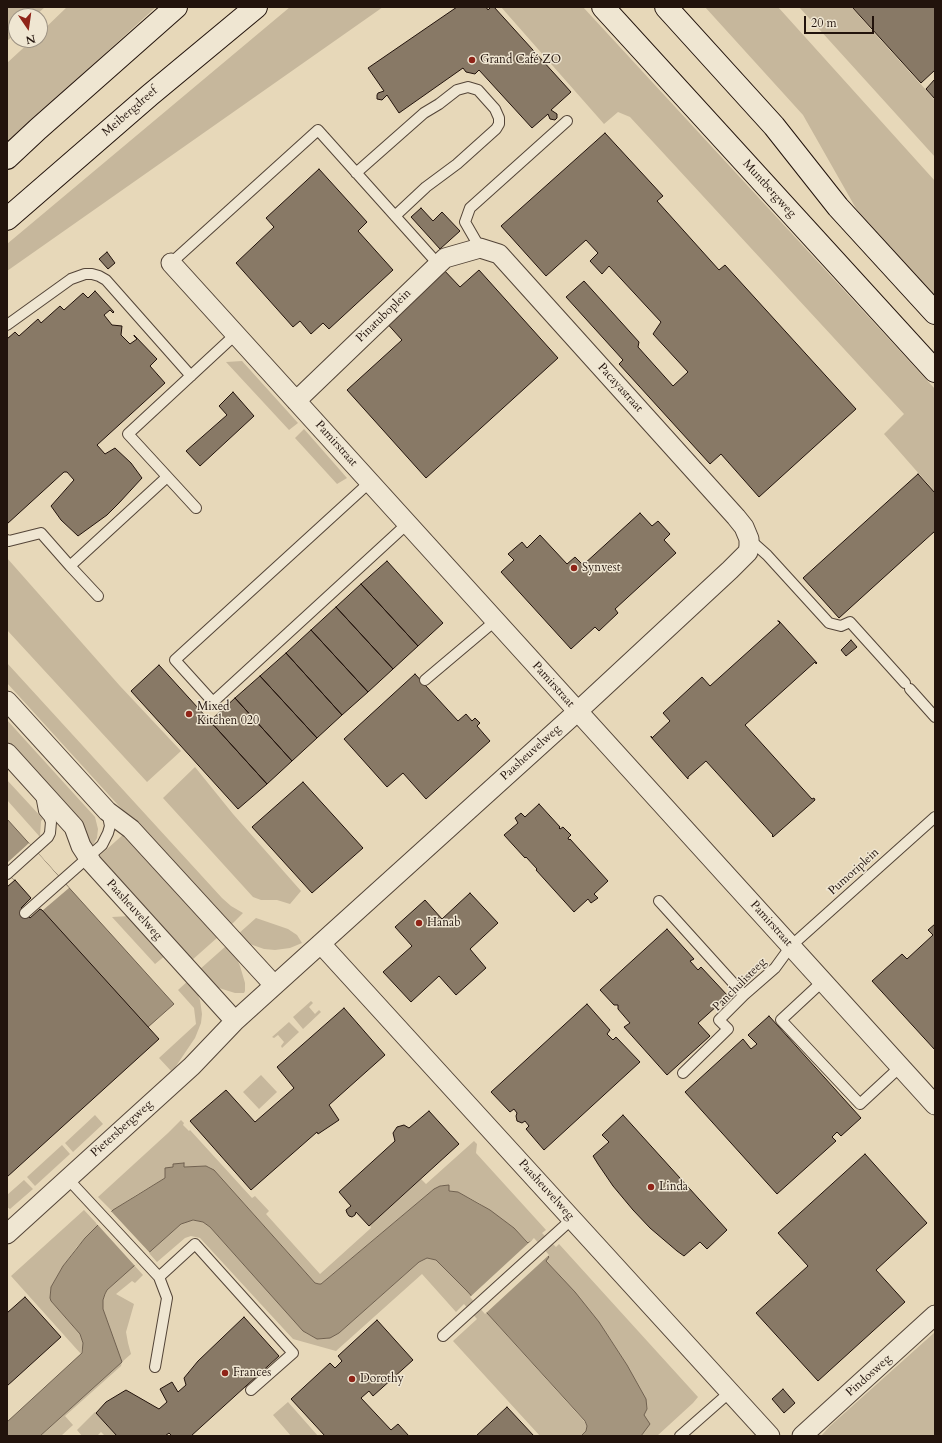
<!DOCTYPE html>
<meta charset="utf-8">
<style>
body{margin:0}
#map{position:relative;width:942px;height:1443px;overflow:hidden;background:#e7d8b9;font-family:Cardo,serif}
canvas{display:block}
.frame{position:absolute;inset:0;border:8px solid #22130c;pointer-events:none}
.north{position:absolute;left:8px;top:8px;width:40px;height:40px;box-sizing:border-box;background:#efe6d2;border:1px solid #9d9283;border-radius:50%;rotate:167deg;font-size:11px;font-weight:700;line-height:16px;text-align:center;color:#22130c}
.north::after{content:'';display:block;margin:auto;width:14px;height:18px;background:#8f2418;clip-path:polygon(50% 0,100% 100%,50% 72%,0 100%)}
.scale{position:absolute;left:804px;top:16px;width:70px;height:18px;box-sizing:border-box;border:2px solid #22130c;border-top:0;padding-left:5px;font-size:12px;line-height:14px;white-space:nowrap;color:#22130c;-webkit-text-stroke:3px #efe6d2;paint-order:stroke}
</style>
<div id="map">
<canvas width="942" height="1443"></canvas>
<div class="frame"></div>
<div class="north">N</div>
<div class="scale">20 m</div>
</div>
<script>
const ctx = document.querySelector('canvas').getContext('2d');
ctx.lineJoin = 'round';
function paint(path, color) {
  ctx.fillStyle = color;
  ctx.fill(path, 'evenodd');
}
function shape(rows) {
  const path = new Path2D();
  for (const r of rows) {
    path.moveTo(r[0], r[1]);
    for (let i = 2; i < r.length; i += 2) path.lineTo(r[i], r[i + 1]);
  }
  return path;
}
function trace(path, color, width, dash) {
  ctx.strokeStyle = color;
  ctx.lineWidth = width;
  ctx.lineCap = dash ? 'butt' : 'round';
  ctx.setLineDash(dash || []);
  ctx.stroke(path);
}
function label(font, color, halo, rows, align = 'center') {
  ctx.font = font + ' Cardo,serif';
  ctx.lineWidth = 3;
  ctx.setLineDash([]);
  ctx.textBaseline = 'middle';
  ctx.strokeStyle = halo;
  ctx.fillStyle = color;
  for (const [text, x, y, turn = 0] of rows) {
    ctx.save();
    ctx.translate(x, y);
    ctx.rotate((+turn || 0) * Math.PI / 180);
    ctx.textAlign = isNaN(turn) ? turn : align;
    if (halo) ctx.strokeText(text, 0, 0);
    ctx.fillText(text, 0, 0);
    ctx.restore();
  }
}
const green = shape([
 [7,7,45,7,35,16,16,16,16,33,7,41],
 [67,7,156,7,7,143,7,63,32,40,40,40,40,33],
 [290,7,383,7,7,271,7,244],
 [501,7,583,7,935,389,935,492,884,434,904,414,630,117,618,112,604,124],
 [705,7,778,7,935,181,935,297,858,212,803,115],
 [799,7,851,7,935,100,935,157],
 [242,361,298,423,289,430,226,362],
 [304,429,347,478,337,484,295,438],
 [7,558,120,686,181,751,147,782,7,630],
 [7,663,222,898,231,906,243,913,229,927,7,683],
 [7,720,95,817,98,829,97,838,93,845,89,845,78,821,7,743],
 [195,767,233,814,301,891,290,904,277,900,261,900,253,897,163,798],
 [7,780,43,819,41,821,40,837,7,800],
 [125,833,218,937,191,961,98,857],
 [130,916,166,955,155,964,112,917],
 [256,918,288,929,297,935,302,943,290,948,275,950,264,949,247,943,237,935],
 [226,946,236,957,240,966,245,983,245,991,244,993,235,993,219,988,213,984,199,970],
 [189,980,195,989,200,1000,202,1014,201,1023,195,1038,172,1072,159,1058,196,1024,194,1008,178,990],
 [311,1001,313,1003,309,1007,315,1014,319,1010,321,1012,303,1029,293,1017],
 [289,1022,299,1032,282,1048,281,1046,284,1042,278,1035,274,1038,272,1037],
 [261,1075,277,1092,259,1109,243,1092],
 [95,1115,103,1124,73,1152,65,1143],
 [181,1120,184,1123,183,1125,189,1131,190,1130,252,1198,255,1196,269,1211,266,1214,320,1274,371,1228,370,1225,421,1179,426,1184,474,1141,477,1144,476,1153,546,1230,542,1233,556,1247,559,1244,698,1397,693,1403,657,1436,641,1436,643,1434,644,1415,647,1409,646,1401,627,1365,611,1340,585,1305,546,1260,514,1228,479,1203,458,1192,449,1191,442,1185,434,1189,321,1284,319,1284,315,1283,214,1170,209,1167,206,1166,174,1167,165,1178,136,1195,112,1211,98,1197,168,1133],
 [62,1145,70,1154,35,1186,27,1177],
 [24,1180,33,1189,10,1209,7,1207,7,1195],
 [84,1210,98,1225,77,1247,63,1266,51,1287,50,1293,51,1301,80,1334,83,1343,81,1354,11,1276],
 [191,1220,203,1222,210,1227,306,1333,317,1339,326,1339,339,1333,419,1262,427,1258,436,1260,467,1291,584,1421,587,1426,586,1431,581,1436,540,1436,453,1341,477,1319,464,1304,456,1312,422,1274,336,1351,293,1339,200,1238,191,1236,185,1238,157,1262,148,1252,181,1224],
 [134,1265,143,1275,135,1283,132,1281,116,1294,134,1304,126,1332,128,1343,131,1354,122,1362,121,1366,65,1416,73,1425,61,1436,40,1436,121,1362,103,1309,103,1300,107,1290],
 [935,1332,935,1436,821,1436,830,1426],
 [288,1402,318,1436,291,1436,273,1415],
 [95,1412,117,1436,105,1436,101,1432,97,1436,82,1436,77,1430]
]);
const water = shape([
 [7,819,174,1004,148,1027,7,872,7,819],
 [184,1163,184,1167,206,1166,214,1170,315,1283,319,1284,321,1284,434,1189,440,1186,449,1185,449,1191,458,1192,490,1210,514,1228,528,1243,533,1240,547,1255,549,1257,546,1261,575,1292,599,1322,627,1365,646,1399,647,1409,644,1415,650,1424,641,1436,581,1436,586,1431,587,1426,585,1421,467,1291,436,1260,427,1258,419,1262,339,1333,330,1338,317,1339,303,1331,210,1227,203,1222,193,1220,181,1224,107,1290,105,1294,103,1300,103,1309,122,1362,40,1436,7,1436,7,1422,82,1353,83,1343,80,1334,51,1301,50,1298,51,1287,63,1266,85,1238,113,1210,165,1178,165,1168,173,1167,173,1164,184,1163]
]);
const pier = shape([
 [29,843,69,888,42,911,7,872,7,863],
 [110,1210,150,1253,135,1266,96,1223],
 [534,1238,549,1255,485,1314,470,1297]
]);
const building = shape([
 [457,7,486,7,488,10,491,7,494,7,571,92,551,110,557,114,557,118,555,120,550,119,548,114,532,128,479,70,475,74,466,72,463,68,399,113,387,95,382,100,377,99,377,95,378,93,384,91,368,68,457,7],
 [852,7,935,7,935,70,921,83,852,7],
 [935,79,935,99,926,89,935,79],
 [605,133,663,196,657,201,719,270,725,265,856,409,759,497,721,454,710,464,619,364,623,360,566,297,584,281,639,342,638,347,673,386,688,372,653,334,661,322,609,266,602,274,590,261,598,253,586,240,546,276,501,226,605,133],
 [319,169,367,222,358,231,393,270,329,329,323,323,311,334,300,321,293,327,236,263,274,227,266,218,319,169],
 [421,208,433,221,442,212,460,231,440,249,411,217,421,208],
 [107,252,115,263,108,269,99,259,107,252],
 [442,268,460,287,479,270,558,358,426,478,347,390,402,340,384,320,442,268],
 [95,291,114,312,113,313,110,310,104,315,112,325,122,326,121,335,130,344,137,339,134,336,134,335,157,359,150,366,165,383,97,445,105,454,115,448,131,463,142,478,119,503,107,515,78,536,61,520,51,506,74,480,67,472,64,472,7,524,7,339,15,332,19,336,38,319,41,323,60,306,64,310,83,293,88,298,95,291],
 [233,392,254,416,200,466,186,451,227,415,219,406,233,392],
 [918,474,935,493,935,531,839,618,803,578,918,474],
 [640,513,652,526,658,521,670,534,664,540,676,553,615,609,618,613,599,631,595,627,571,649,501,572,514,560,508,554,522,542,527,548,540,535,567,564,575,557,583,565,640,513],
 [387,561,443,623,418,646,361,584,387,561],
 [361,584,418,646,393,669,336,607,361,584],
 [336,607,393,669,368,692,311,630,336,607],
 [778,621,779,621,817,663,816,664,815,662,745,725,812,799,814,798,815,800,773,837,772,836,773,835,706,761,688,777,688,779,651,737,651,736,652,738,670,721,663,713,702,677,710,686,780,623,778,621],
 [311,630,368,692,342,715,286,653,311,630],
 [851,640,857,647,846,656,841,650,851,640],
 [286,653,342,715,317,738,260,676,286,653],
 [159,665,267,784,238,809,131,691,159,665],
 [415,674,458,721,466,714,472,721,475,718,480,723,477,726,490,741,426,799,403,773,387,787,344,739,415,674],
 [260,676,317,738,292,761,235,698,260,676],
 [235,698,292,761,267,784,210,721,235,698],
 [303,782,363,848,312,893,252,827,303,782],
 [539,804,560,827,559,828,560,829,563,827,571,835,568,838,569,840,570,839,608,881,594,894,598,898,591,903,588,899,574,912,536,870,537,869,526,857,525,858,504,835,518,823,515,818,521,813,525,817,539,804],
 [15,880,31,898,21,908,30,918,40,909,42,910,159,1039,7,1177,7,887,15,880],
 [470,893,498,923,470,949,486,968,456,995,439,976,411,1002,383,972,412,946,395,927,425,900,442,919,470,893],
 [935,924,935,1050,872,981,902,954,907,959,933,935,928,930,935,924],
 [667,929,694,959,690,961,698,970,701,967,728,996,698,1023,710,1036,667,1075,624,1027,630,1023,618,1009,618,1005,614,1005,600,990,667,929],
 [587,1004,610,1030,607,1034,613,1040,616,1037,640,1062,544,1150,526,1129,529,1126,525,1121,522,1123,517,1121,516,1116,517,1113,514,1109,510,1112,491,1092,587,1004],
 [344,1008,385,1055,329,1105,339,1120,318,1134,317,1132,251,1190,190,1121,226,1090,255,1122,294,1088,277,1067,344,1008],
 [769,1016,861,1118,841,1136,837,1132,832,1137,836,1141,777,1194,685,1092,743,1039,751,1049,757,1044,748,1035,769,1016],
 [429,1111,459,1144,369,1226,356,1212,355,1215,352,1217,349,1216,347,1213,346,1210,351,1206,339,1192,395,1141,393,1133,397,1127,404,1125,409,1128,429,1111],
 [623,1115,727,1230,707,1249,700,1242,684,1256,677,1251,650,1228,633,1210,613,1186,598,1164,593,1156,609,1142,602,1135,623,1115],
 [865,1154,927,1223,876,1270,905,1302,818,1381,756,1313,808,1266,778,1233,865,1154],
 [25,1297,61,1337,7,1386,7,1313,25,1297],
 [244,1317,279,1356,191,1436,172,1436,169,1433,165,1436,117,1436,96,1413,106,1402,126,1390,159,1409,167,1402,160,1389,172,1382,178,1392,186,1385,184,1378,198,1361,244,1317],
 [377,1320,413,1360,373,1396,369,1391,361,1398,391,1430,398,1424,409,1436,325,1436,291,1399,330,1363,335,1368,342,1361,338,1356,377,1320],
 [783,1389,795,1403,784,1413,772,1399,783,1389],
 [507,1407,534,1436,476,1436,507,1407]
]);
const service = shape([
 [356,173,424,113,439,104,457,90,468,87,478,90,495,109,499,118,499,124,496,129,457,164,426,187,395,216],
 [480,248,465,222,470,208,567,121],
 [171,263,318,130,438,264],
 [7,325,71,279,85,274,92,274,99,276,106,280,191,376],
 [370,482,175,660,213,702,407,524],
 [196,508,128,434,236,334],
 [749,539,767,555,829,623,841,626,850,622,905,683],
 [7,540,9,541,41,533,70,566],
 [98,596,70,566,167,477],
 [425,680,495,621],
 [910,689,935,717],
 [7,874,48,837,50,833,51,822,49,817,44,811,41,795],
 [659,901,744,995],
 [25,913,102,845,108,833,110,826,107,811],
 [823,981,781,1020,860,1104,900,1067],
 [683,1073,728,1029,719,1020,744,995,775,968,791,946,935,817],
 [68,1179,159,1277,167,1298,155,1367],
 [159,1277,195,1244,293,1353,251,1390],
 [443,1336,572,1219],
 [680,1436,730,1392]
]);
const minor = shape([
 [171,263,935,1105],
 [7,701,107,811,131,829,274,985],
 [7,753,74,827,81,846,92,863,235,1021],
 [321,944,770,1436],
 [7,1234,192,1066,235,1021,578,711,730,570,748,552,749,546,749,539,744,527,736,517,499,254,480,248,445,258,296,401],
 [802,1436,935,1315]
]);
const secondary = shape([
 [603,7,935,371],
 [666,7,774,126,838,207,935,313],
 [7,158,38,129,176,7],
 [7,219,150,95,256,7]
]);
const markers = [
 [472,60,4,"#8f2418"],
 [574,568,4,"#8f2418"],
 [189,714,4,"#8f2418"],
 [419,923,4,"#8f2418"],
 [651,1187,4,"#8f2418"],
 [225,1373,4,"#8f2418"],
 [352,1379,4,"#8f2418"]
];
const poiNames = [
 ["Grand Café ZO",480,60],
 ["Synvest",582,568],
 ["Mixed",197,707],
 ["Kitchen 020",197,721],
 ["Hanab",427,923],
 ["Linda",659,1187],
 ["Frances",233,1373],
 ["Dorothy",360,1379]
];
const streetNames = [
 ["Meibergdreef",130,112,-41],
 ["Muntbergweg",769,189,48],
 ["Pinatuboplein",384,316,-44],
 ["Pacayastraat",620,388,48],
 ["Pamirstraat",336,444,48],
 ["Pamirstraat",553,685,48],
 ["Paasheuvelweg",531,753,-42],
 ["Pumoriplein",854,872,-42],
 ["Paasheuvelweg",134,910,48],
 ["Pamirstraat",771,924,48],
 ["Panchulisteeg",740,985,-45],
 ["Pietersbergweg",122,1129,-42],
 ["Paasheuvelweg",546,1190,48],
 ["Pindosweg",869,1376,-42]
];
paint(green, '#c6b79c');
paint(water, '#a4957e');
trace(water, '#706150', 1);
paint(pier, '#e7d8b9');
paint(building, '#887966');
trace(building, '#22130c', 1);
trace(service, '#534437', 12);
trace(minor, '#534437', 21);
trace(secondary, '#22130c', 24);
trace(service, '#efe6d2', 10);
trace(minor, '#efe6d2', 19);
trace(secondary, '#efe6d2', 22);
for (const [x, y, r, color] of markers) {
  const dot = new Path2D();
  dot.arc(x, y, r, 0, 2 * Math.PI);
  ctx.fillStyle = color;
  ctx.fill(dot);
  trace(dot, '#efe6d2', 1.5);
}
label('12px', '#22130c', '#efe6d2', poiNames, 'left');
label('12px', '#22130c', '#efe6d2', streetNames);
</script>
